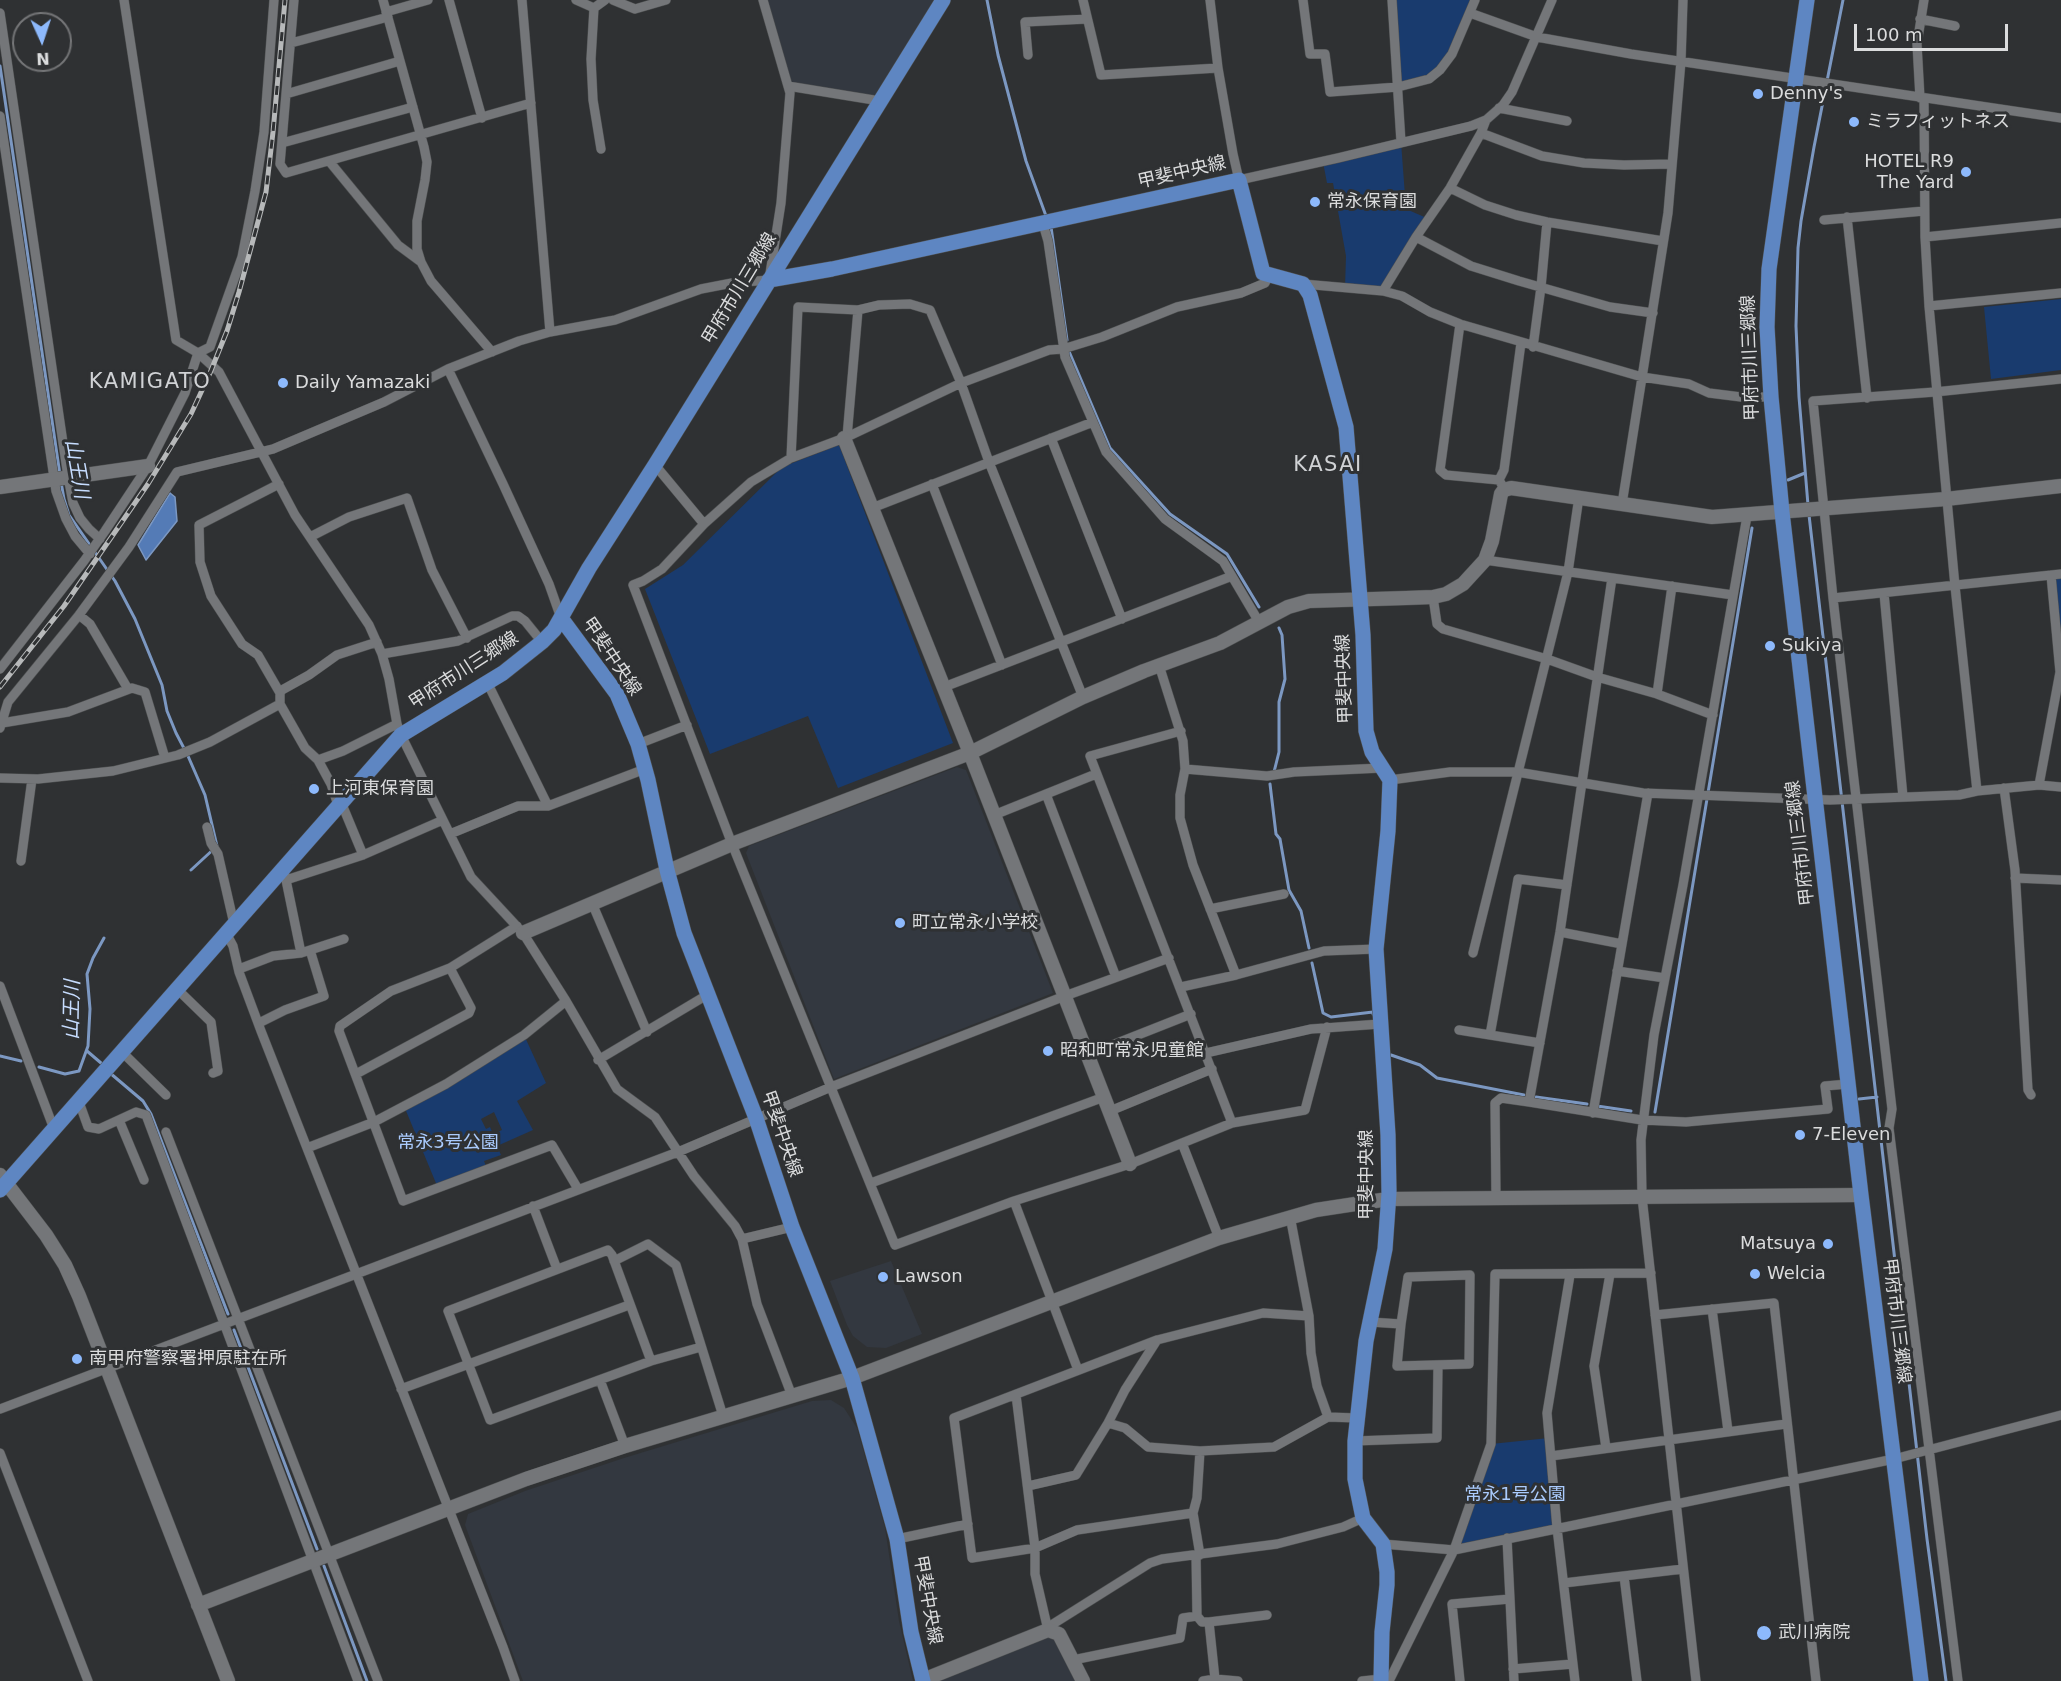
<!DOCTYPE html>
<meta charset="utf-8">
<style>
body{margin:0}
#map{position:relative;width:2061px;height:1681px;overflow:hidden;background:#2f3133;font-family:"DejaVu Sans",sans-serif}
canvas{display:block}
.north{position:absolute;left:12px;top:12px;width:60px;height:60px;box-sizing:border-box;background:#2f3133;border:2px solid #747577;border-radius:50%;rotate:177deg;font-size:16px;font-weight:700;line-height:24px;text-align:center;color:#dbdcdd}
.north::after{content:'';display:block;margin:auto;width:21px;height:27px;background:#8db9fc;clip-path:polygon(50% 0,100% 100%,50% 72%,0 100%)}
.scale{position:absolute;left:1854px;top:24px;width:154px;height:27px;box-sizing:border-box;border:3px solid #dbdcdd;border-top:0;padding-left:8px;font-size:18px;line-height:21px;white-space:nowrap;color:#dbdcdd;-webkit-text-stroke:4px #2f3133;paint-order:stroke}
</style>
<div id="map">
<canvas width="2061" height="1681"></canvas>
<div class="north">N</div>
<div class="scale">100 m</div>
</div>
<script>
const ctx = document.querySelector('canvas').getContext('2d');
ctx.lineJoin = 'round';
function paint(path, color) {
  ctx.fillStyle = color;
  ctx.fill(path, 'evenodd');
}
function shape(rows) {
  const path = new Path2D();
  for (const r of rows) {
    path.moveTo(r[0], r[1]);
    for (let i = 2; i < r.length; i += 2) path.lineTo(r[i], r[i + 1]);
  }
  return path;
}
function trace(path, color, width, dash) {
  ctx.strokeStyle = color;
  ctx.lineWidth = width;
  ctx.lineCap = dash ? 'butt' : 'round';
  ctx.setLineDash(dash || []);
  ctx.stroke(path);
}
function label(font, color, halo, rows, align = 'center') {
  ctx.font = font + ' "DejaVu Sans","Noto Sans JP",sans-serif';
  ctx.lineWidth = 6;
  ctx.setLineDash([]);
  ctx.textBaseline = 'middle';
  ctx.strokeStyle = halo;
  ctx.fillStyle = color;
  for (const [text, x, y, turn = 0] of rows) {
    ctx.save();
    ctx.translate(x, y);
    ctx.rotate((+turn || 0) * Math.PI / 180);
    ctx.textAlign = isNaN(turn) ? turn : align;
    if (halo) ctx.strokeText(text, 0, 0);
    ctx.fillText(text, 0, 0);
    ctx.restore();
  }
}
const built = shape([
 [763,0,944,0,880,101,788,86],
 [957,767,966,770,1053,993,834,1079,746,853,749,846],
 [891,1261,922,1334,886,1348,867,1347,853,1336,847,1325,830,1281],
 [831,1400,844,1408,857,1428,885,1528,899,1621,913,1681,523,1681,465,1525,468,1514,525,1491,624,1458,812,1401],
 [1048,1630,1059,1634,1083,1681,923,1681]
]);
const green = shape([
 [1392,0,1475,0,1440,70,1398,87],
 [1401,142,1406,209,1429,219,1383,291,1345,288,1346,256,1333,183,1327,183,1323,162],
 [2061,299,2061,370,1991,379,1984,307],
 [839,445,953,743,838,788,808,716,710,754,645,589,683,565,782,467],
 [2061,574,2061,647,2051,575],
 [524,1035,546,1083,517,1101,533,1130,497,1146,501,1155,484,1161,487,1169,438,1188,404,1106],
 [494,1112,502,1130,493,1134,490,1127,486,1129,481,1119],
 [1549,1438,1557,1528,1454,1550,1491,1444]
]);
const water = shape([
 [170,493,175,497,177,521,146,560,138,545,170,493]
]);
const stream = shape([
 [987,0,998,55,1026,161,1046,216],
 [0,66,60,475],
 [1051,227,1067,340],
 [1068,349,1110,448,1170,514,1227,554,1259,607],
 [1788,480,1805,473],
 [61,482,64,499,69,515,115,581,135,619,162,685,167,711,176,733,188,756,205,795,217,846,191,870],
 [1808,505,1799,397,1796,326,1798,248,1801,221,1814,147,1843,0],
 [1809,515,1927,1539,1946,1681],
 [1274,772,1279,752,1279,702,1285,679,1282,635,1279,628],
 [1270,784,1276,834,1280,839,1289,890,1301,911,1309,948],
 [1312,963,1323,1013,1331,1017,1373,1012,1373,1014],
 [87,1051,101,1063],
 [1391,1055,1420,1065,1437,1078,1524,1095],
 [0,1056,21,1061],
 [39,1067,65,1074,79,1071,88,1046,90,1009,87,974,93,958,104,938],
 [110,1073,143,1101,151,1114,228,1314],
 [1536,1097,1587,1104],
 [1859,1099,1877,1097],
 [1597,1106,1631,1111],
 [1655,1112,1752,528],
 [234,1330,317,1549],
 [324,1566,367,1681]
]);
const street = shape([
 [124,0,176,340,198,353,219,372,295,515,369,625,382,654,389,679,397,724,401,735,471,877,523,933,566,1001,617,1089,655,1117,694,1176,735,1226,742,1239,757,1304,792,1396],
 [294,0,280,164,286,173,531,103],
 [383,0,424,147,427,162,425,180,417,221,417,249,421,262,431,281,492,352],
 [449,0,482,118],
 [522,0,550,332],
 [576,0,594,8,591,59,593,100,601,149],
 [613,0,635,9,666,0],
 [1083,0,1101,75,1218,68],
 [1210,0,1218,68,1233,154,1239,180,1338,158,1471,126,1486,120,1503,105,1512,92,1552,0],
 [1303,0,1310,54,1325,54,1330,92,1398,87,1429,79,1440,70,1452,54,1475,0],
 [1392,0,1401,142],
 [594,8,605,0],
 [386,12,428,0],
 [0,13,68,477,73,503,80,518,89,529,100,539],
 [1470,13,1537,37,1631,54,2061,118],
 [1920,19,1955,26],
 [291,43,388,17],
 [1028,55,1025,22,1087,19],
 [788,86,880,101],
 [286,94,400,61],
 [1920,98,1917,44,1924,0],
 [1924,98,1925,237,1929,306,1955,586,1977,791],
 [1499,108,1567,121],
 [0,116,56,491,66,519,75,536,90,554],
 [1481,133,1542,156,1584,163,1624,165,1672,164],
 [282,143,413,107],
 [329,161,398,245,421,262],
 [1450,188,1485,205,1516,215,1547,222,1663,241],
 [1847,217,1867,398],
 [1824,220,1924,211],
 [1043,224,1048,241,1065,357,1106,452,1165,519,1223,561,1259,622],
 [1416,237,1471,266,1519,281,1610,307,1653,313],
 [1925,237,2061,223],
 [1269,275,1265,283,1241,293,1177,307,1102,337,1063,349,1049,350,961,383,847,437,791,458,751,482,704,524,662,569,643,581,633,585,732,844,895,1245,1014,1201,1130,1164,1232,1123,1305,1110,1327,1027],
 [1303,284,1383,291,1402,296,1430,312,1460,324,1642,377,1689,384,1709,393,1741,397,1771,397],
 [1383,291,1416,237,1450,188,1481,133,1486,120],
 [1929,306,2061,293],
 [1460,324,1440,470,1446,475,1499,480],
 [1533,347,1541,287,1547,222],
 [448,369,503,484,549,584,561,618],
 [847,437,858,310],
 [1051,438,1122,619],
 [791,458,798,307,858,310,879,305,910,304,930,310,961,383,989,462,1083,697],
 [655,465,704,524],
 [279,484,199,525,200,562,211,596,242,644,258,655,280,693],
 [932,484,1002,665],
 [1502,485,1499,480,1504,470,1521,343],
 [1622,504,1668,213,1681,61,1683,0],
 [872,508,1093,422],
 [310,537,349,517,407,498,432,570,467,638],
 [1485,560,1733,595],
 [1612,578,1560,932,1529,1102,1642,1120,1686,1122,1828,1109,1825,1086,1848,1084],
 [1884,593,1903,797],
 [1433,597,1437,624,1443,629,1547,659,1597,677,1657,694,1713,715],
 [1833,598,2061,574],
 [79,615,90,624,128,689],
 [377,642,337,655,309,675,282,690,280,693,280,704,305,748,318,760,343,751,397,724],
 [382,654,458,641,512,616,518,616,525,621,542,642],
 [1159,665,1183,741,1185,769,1180,795,1180,818,1193,865,1236,975],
 [0,669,84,561,105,531,148,466,185,393,198,353,210,347,242,257,255,191,264,132,274,0],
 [487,682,548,806],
 [944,687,1232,576],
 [1657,694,1672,586],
 [2,723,68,712,132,688,145,692,165,758],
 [0,728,8,702,79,615,129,547,177,472,273,449,384,402,448,369,519,341,550,332,615,320,701,289,732,283,769,280,781,203,790,93,763,0],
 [1181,731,1090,756,1232,1123],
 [638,744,687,725],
 [318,760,331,784,338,805],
 [1185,769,1267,776,1294,772,1382,768],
 [0,778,38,779,113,771,178,755,210,742,280,704],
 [1390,780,1450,772,1517,772,1643,793,1830,800,1959,795,1977,791,2039,785,2061,787],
 [2039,785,2060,672,2051,575],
 [2004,788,2015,870,2028,1090,2031,1095],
 [1046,794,1116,977],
 [341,802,363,855],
 [994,815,1096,774],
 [207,827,211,843,218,854,234,924],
 [450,834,518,806,548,806,645,769],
 [21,861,32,779],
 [285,875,301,953],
 [2015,878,2061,880],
 [286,880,363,855,443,820],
 [592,903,647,1032],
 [1210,909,1284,894],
 [517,926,450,968,391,991,340,1026,339,1031,403,1201,552,1145,578,1189],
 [1560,932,1622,944],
 [226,933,233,946,239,972,261,1031,503,1647,515,1681],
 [1473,953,1568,572,1579,497],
 [239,969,273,956,301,953,344,939],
 [1617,971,1665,978],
 [0,986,54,1129],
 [1181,987,1236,975,1324,951,1376,949],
 [177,989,211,1022,218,1071,213,1073],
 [259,1023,285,1010,324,996,310,950],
 [1459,1030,1540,1043],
 [1490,1035,1518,879,1567,885],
 [122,1052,166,1095],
 [1206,1053,1311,1029,1380,1024],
 [1087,1055,1191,1014],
 [598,1060,707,995],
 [356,1074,469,1013,471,1008,450,968],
 [79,1102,88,1127,99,1129,136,1112,146,1115,358,1681],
 [1110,1111,1212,1069],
 [1593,1113,1648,793],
 [119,1120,144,1180],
 [166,1132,378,1681],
 [1182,1143,1219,1238],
 [307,1148,374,1122,446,1084,524,1035,566,1001],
 [871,1183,1104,1097],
 [1496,1198,1495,1103,1501,1098,1529,1102],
 [1014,1201,1078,1370],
 [533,1206,557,1269],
 [742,1239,792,1227],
 [614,1261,648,1244,676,1265,723,1416],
 [1570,1275,1547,1413,1557,1528,1575,1681],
 [1712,1309,1728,1431],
 [1655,1315,1774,1303,1816,1681],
 [1309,1316,1311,1353,1317,1386,1328,1417],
 [1370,1322,1401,1324,1408,1277,1470,1275,1469,1364,1397,1366,1401,1324],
 [651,1361,612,1255,608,1250,448,1311,490,1420,651,1361,701,1347],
 [600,1380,625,1446],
 [401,1389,629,1305],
 [1016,1395,1035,1548,1035,1574,1048,1630],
 [0,1409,678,1152,831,1087,1065,996,1169,958],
 [1108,1423,1125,1428,1148,1447,1200,1451,1274,1447,1328,1417,1357,1418],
 [1355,1441,1437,1438,1438,1365],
 [1606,1448,1594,1366,1610,1274],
 [0,1453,88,1681],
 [1551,1456,1786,1424],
 [1028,1486,1076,1475,1108,1423,1125,1390,1157,1340],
 [1193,1513,1077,1530,1035,1548,972,1558,954,1418,1157,1340,1263,1313,1309,1316,1290,1216],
 [1507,1538,1514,1681],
 [897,1539,968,1524],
 [1383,1544,1454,1550,1894,1459,2061,1415],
 [1200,1555,1193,1513,1197,1498,1200,1451],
 [1624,1576,1637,1681],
 [1564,1583,1683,1569],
 [1197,1616,1202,1622,1209,1622,1215,1679],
 [1209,1622,1267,1615],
 [1048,1630,1053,1624,1150,1563,1162,1559,1277,1544,1343,1527,1363,1518],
 [1073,1660,1180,1638,1183,1618,1197,1616,1196,1555],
 [1513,1669,1573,1664],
 [1203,1681,1215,1679,1238,1681],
 [1362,1681,1381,1679],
 [1389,1681,1454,1550,1491,1444,1495,1274,1651,1273],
 [1460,1681,1452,1604,1510,1599],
 [1696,1681,1642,1197,1641,1140,1654,1035,1683,885,1747,516],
 [1958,1681,1889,1128,1892,1109,1833,598,1813,401,1935,392,2061,379]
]);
const secondary = shape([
 [844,438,970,753,1130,1164],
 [0,487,148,466],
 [523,933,732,844,970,753,1083,697,1144,671,1220,643,1288,607,1309,601,1406,598,1433,597,1446,594,1463,584,1485,560,1492,541,1501,494,1504,490,1511,488,1712,517,1946,499,2061,486],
 [0,1175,46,1235,65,1265,79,1296,228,1681],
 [198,1605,526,1479,625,1446,852,1378,1219,1238,1316,1210,1388,1199,1861,1195],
 [923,1680,1048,1630,1059,1634,1083,1681]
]);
const primary = shape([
 [1807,0,1769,269,1767,327,1771,397,1782,512,1861,1195,1921,1681],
 [769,280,832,269,1239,180,1263,273,1303,284,1310,295,1346,427,1363,635,1366,731,1372,752,1390,780,1388,831,1376,949,1388,1135,1389,1193,1385,1249,1366,1341,1355,1441,1355,1479,1363,1518,1383,1544,1387,1572,1387,1585,1382,1632,1381,1681],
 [561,618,617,694,638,744,648,780,667,870,684,933,756,1118,792,1227,852,1378,897,1539,911,1632,923,1681],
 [0,1190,401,735,503,673,542,642,554,630,589,568,655,465,943,0]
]);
const rail = shape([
 [0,687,64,606,148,484,191,414,210,373,227,331,239,292,266,192,273,132,285,0]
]);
const markers = [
 [1758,94,6,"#8db9fc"],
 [1854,122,6,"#8db9fc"],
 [1966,172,6,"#8db9fc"],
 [1315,202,6,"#8db9fc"],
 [283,383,6,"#8db9fc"],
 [1770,646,6,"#8db9fc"],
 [314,789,6,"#8db9fc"],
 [900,923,6,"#8db9fc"],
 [1048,1051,6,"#8db9fc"],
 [1800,1135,6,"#8db9fc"],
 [1828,1244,6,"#8db9fc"],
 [1755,1274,6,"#8db9fc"],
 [883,1277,6,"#8db9fc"],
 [77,1359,6,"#8db9fc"],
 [1764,1633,8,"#8db9fc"]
];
const poiNames = [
 ["Denny's",1770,94],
 ["ミラフィットネス",1866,122],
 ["HOTEL R9",1954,162,"right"],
 ["The Yard",1954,183,"right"],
 ["常永保育園",1327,202],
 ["Daily Yamazaki",295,383],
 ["Sukiya",1782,646],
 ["上河東保育園",326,789],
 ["町立常永小学校",912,923],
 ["昭和町常永児童館",1060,1051],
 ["7-Eleven",1812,1135],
 ["Matsuya",1816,1244,"right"],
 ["Welcia",1767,1274],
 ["Lawson",895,1277],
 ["南甲府警察署押原駐在所",89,1359],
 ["武川病院",1778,1633]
];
const streetNames = [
 ["甲斐中央線",1182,173,-13],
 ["甲府市川三郷線",740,289,-59],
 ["甲府市川三郷線",1751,358,-92],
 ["甲斐中央線",611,657,56],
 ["甲府市川三郷線",464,671,-33],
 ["甲斐中央線",1345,679,-92],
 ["甲府市川三郷線",1801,843,-97],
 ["甲斐中央線",781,1134,71],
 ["甲斐中央線",1367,1175,-90],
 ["甲府市川三郷線",1896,1321,83],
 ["甲斐中央線",927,1600,80]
];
const parkNames = [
 ["常永3号公園",448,1143],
 ["常永1号公園",1515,1495]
];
const waterNames = [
 ["山王川",76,469,80],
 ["山王川",73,1010,-89]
];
const quarterNames = [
 ["KAMIGATO",150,383],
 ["KASAI",1328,466]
];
paint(built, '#333840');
paint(green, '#193b6e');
paint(water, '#547bb6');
trace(water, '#7c98c2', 1.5);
trace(stream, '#7c98c2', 3);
trace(street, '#4e5051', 10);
trace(secondary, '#4e5051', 15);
trace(primary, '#4e5051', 16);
trace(street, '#747679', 9);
trace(secondary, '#747679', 14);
trace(primary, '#5e86c2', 15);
trace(rail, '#b7b9ba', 5);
trace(rail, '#2f3133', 3, [9]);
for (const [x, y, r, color] of markers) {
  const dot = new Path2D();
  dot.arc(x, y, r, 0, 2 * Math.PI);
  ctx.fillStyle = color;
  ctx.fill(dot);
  trace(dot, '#2f3133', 2);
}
label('18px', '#dbdcdd', '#2f3133', poiNames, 'left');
label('18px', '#dbdcdd', '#2f3133', streetNames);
label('18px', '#aacbfd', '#2f3133', parkNames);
label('italic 20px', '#c7ddff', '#2f3133', waterNames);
ctx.letterSpacing = '1.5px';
label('21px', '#d0d2d5', '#2f3133', quarterNames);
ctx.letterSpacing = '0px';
</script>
